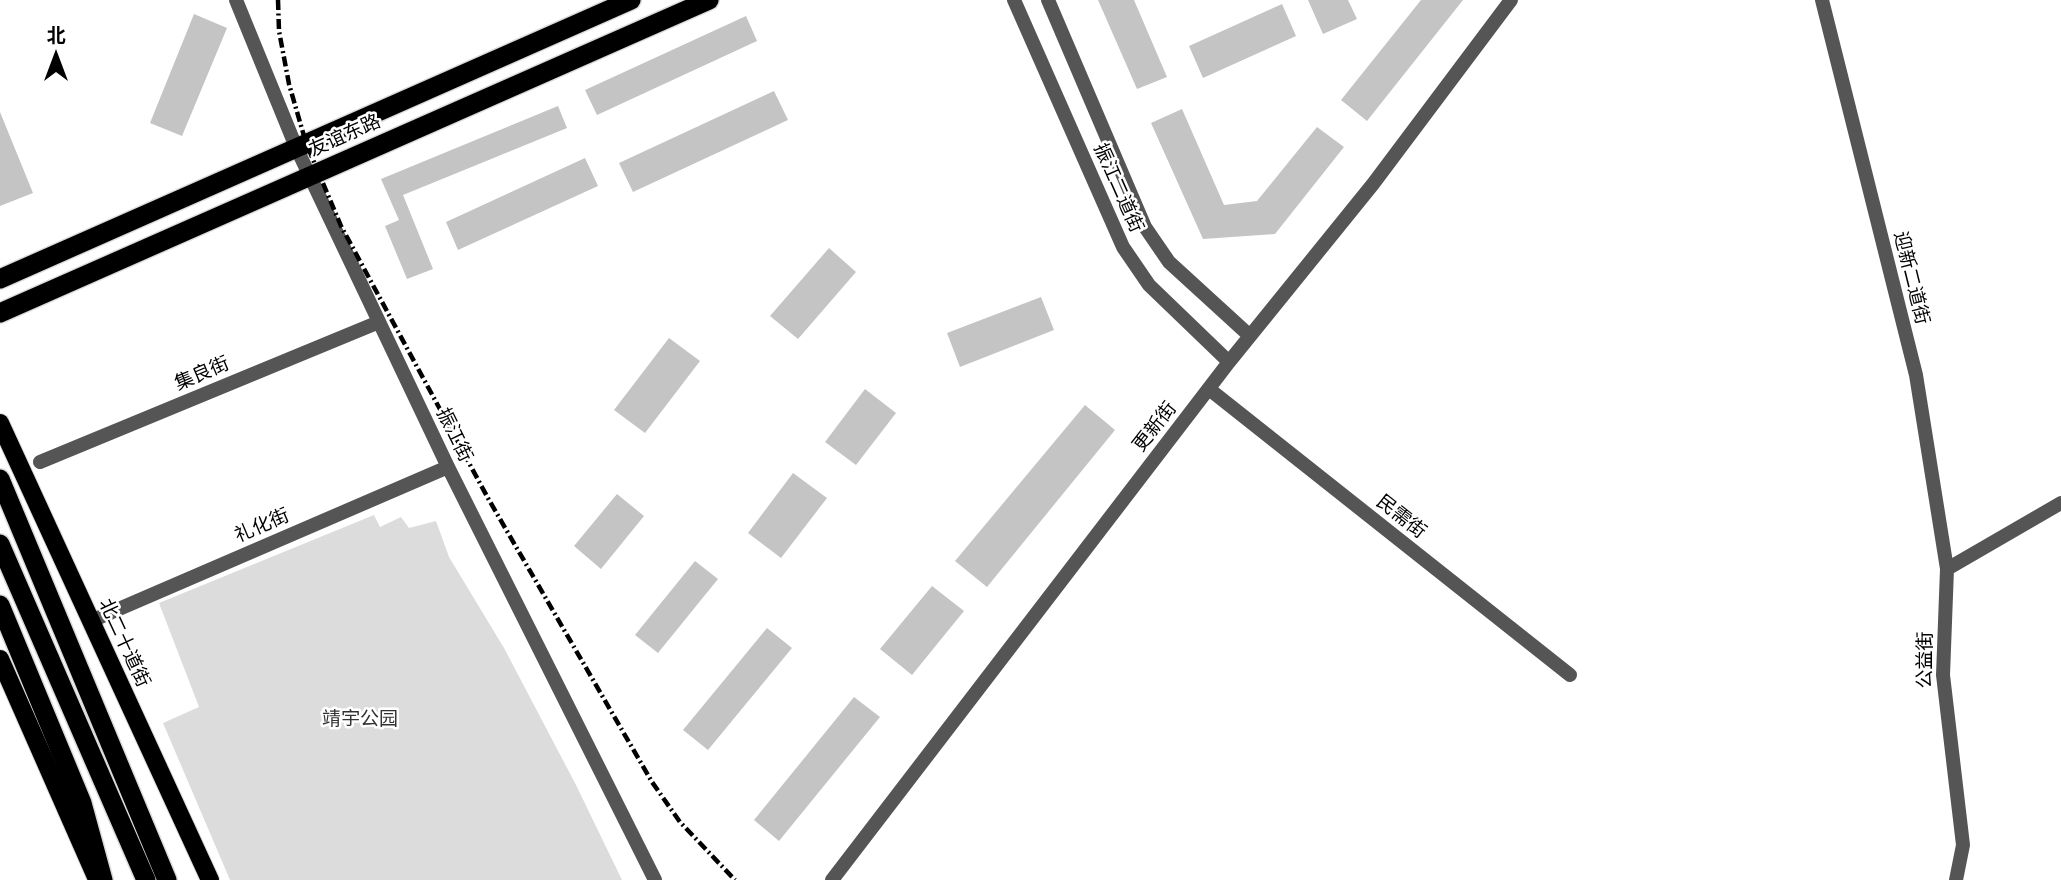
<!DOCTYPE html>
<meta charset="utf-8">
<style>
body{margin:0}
#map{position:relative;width:2061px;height:880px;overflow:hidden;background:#fff;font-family:"IBM Plex Sans","Noto Sans SC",sans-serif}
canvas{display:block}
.north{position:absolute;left:21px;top:21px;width:70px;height:70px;-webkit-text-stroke:5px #fff;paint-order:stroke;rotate:0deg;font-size:19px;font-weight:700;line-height:28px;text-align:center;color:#000}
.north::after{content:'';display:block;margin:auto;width:24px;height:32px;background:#000;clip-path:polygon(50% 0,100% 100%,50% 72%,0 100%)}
</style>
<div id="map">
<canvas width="2061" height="880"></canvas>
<div class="north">北</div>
</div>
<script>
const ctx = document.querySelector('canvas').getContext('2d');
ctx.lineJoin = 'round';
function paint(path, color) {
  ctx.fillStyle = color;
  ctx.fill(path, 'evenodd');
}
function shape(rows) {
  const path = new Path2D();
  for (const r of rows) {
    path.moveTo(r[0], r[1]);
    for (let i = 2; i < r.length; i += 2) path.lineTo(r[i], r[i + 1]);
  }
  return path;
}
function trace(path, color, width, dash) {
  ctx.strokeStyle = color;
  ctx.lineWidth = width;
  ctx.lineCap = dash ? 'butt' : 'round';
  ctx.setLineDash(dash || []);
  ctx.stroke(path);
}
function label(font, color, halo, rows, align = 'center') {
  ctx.font = font + ' "IBM Plex Sans","Noto Sans SC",sans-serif';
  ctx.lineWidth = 5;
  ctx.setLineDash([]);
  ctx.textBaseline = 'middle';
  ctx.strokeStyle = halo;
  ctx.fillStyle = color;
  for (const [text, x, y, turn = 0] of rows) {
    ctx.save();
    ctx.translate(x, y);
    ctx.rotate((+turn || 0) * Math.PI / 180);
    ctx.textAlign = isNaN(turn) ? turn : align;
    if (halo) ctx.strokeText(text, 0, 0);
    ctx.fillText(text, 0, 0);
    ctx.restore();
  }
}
const green = shape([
 [374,515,380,527,401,517,409,528,436,521,449,557,504,648,576,785,622,880,230,880,163,723,199,707,159,603]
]);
const building = shape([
 [1098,0,1134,0,1167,77,1137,89],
 [1308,0,1348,0,1357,19,1323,34],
 [1421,0,1463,0,1367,121,1341,100],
 [1282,4,1296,36,1203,78,1189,46],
 [194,14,227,28,182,136,150,123],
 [746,16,757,41,597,115,585,90],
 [774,91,788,120,633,192,619,163],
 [558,106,567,128,403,195,433,269,407,279,385,226,399,220,381,179],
 [1182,109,1224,205,1257,201,1317,127,1344,147,1275,234,1203,239,1151,123],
 [0,112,33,193,0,206],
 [585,158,598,186,458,250,446,222],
 [829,248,856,272,798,339,770,316],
 [1041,297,1054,330,960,367,947,333],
 [669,338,700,361,645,433,614,410],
 [865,389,896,413,856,465,825,442],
 [1085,405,1115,430,987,587,955,561],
 [793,473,827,498,781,558,748,533],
 [617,494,644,516,601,569,574,546],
 [695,561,718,579,658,653,635,635],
 [932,586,964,611,912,675,880,649],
 [767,628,792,648,708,750,683,730],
 [854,697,880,717,779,841,754,820]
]);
const tertiary = shape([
 [236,0,296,147,448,467,655,880],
 [1014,0,1123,247,1149,285,1229,362],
 [1048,0,1145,227,1169,262,1250,336],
 [1822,0,1916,375,1947,569],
 [1209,389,1570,675],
 [40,462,379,322],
 [91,621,448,467],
 [832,880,1229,362,1373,184,1511,0],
 [1956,880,1963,845,1943,675,1947,569,2061,503]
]);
const primary = shape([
 [0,423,210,880],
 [0,659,96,877]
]);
const trunk = shape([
 [0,279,631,0],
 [0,313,709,0],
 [0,479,167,880],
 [0,544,146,880],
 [0,605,82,803,103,880]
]);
const rail = shape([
 [278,0,279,31,289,84,306,143,341,226,489,500,652,782,680,822,735,880]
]);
const streetNames = [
 ["友谊东路",345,136,-24],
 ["振江二道街",1118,188,66],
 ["迎新二道街",1911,278,76],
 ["集良街",202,374,-23],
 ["更新街",1155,427,-52],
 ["振江街",454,435,64],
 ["民需街",1401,517,38],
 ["礼化街",262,526,-23],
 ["北二十道街",124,643,65],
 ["公益街",1926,660,-90]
];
const parkNames = [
 ["靖宇公园",360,720]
];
paint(green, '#dcdcdc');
paint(building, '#c4c4c4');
trace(primary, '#dbdbdb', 20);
trace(trunk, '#dbdbdb', 22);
trace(tertiary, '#555', 14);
trace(primary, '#000', 18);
trace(trunk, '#000', 19);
trace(rail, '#000', 4.5, [10, 3.5, 2, 3.5]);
label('19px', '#000', '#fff', streetNames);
label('19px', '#333', '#fff', parkNames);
</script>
